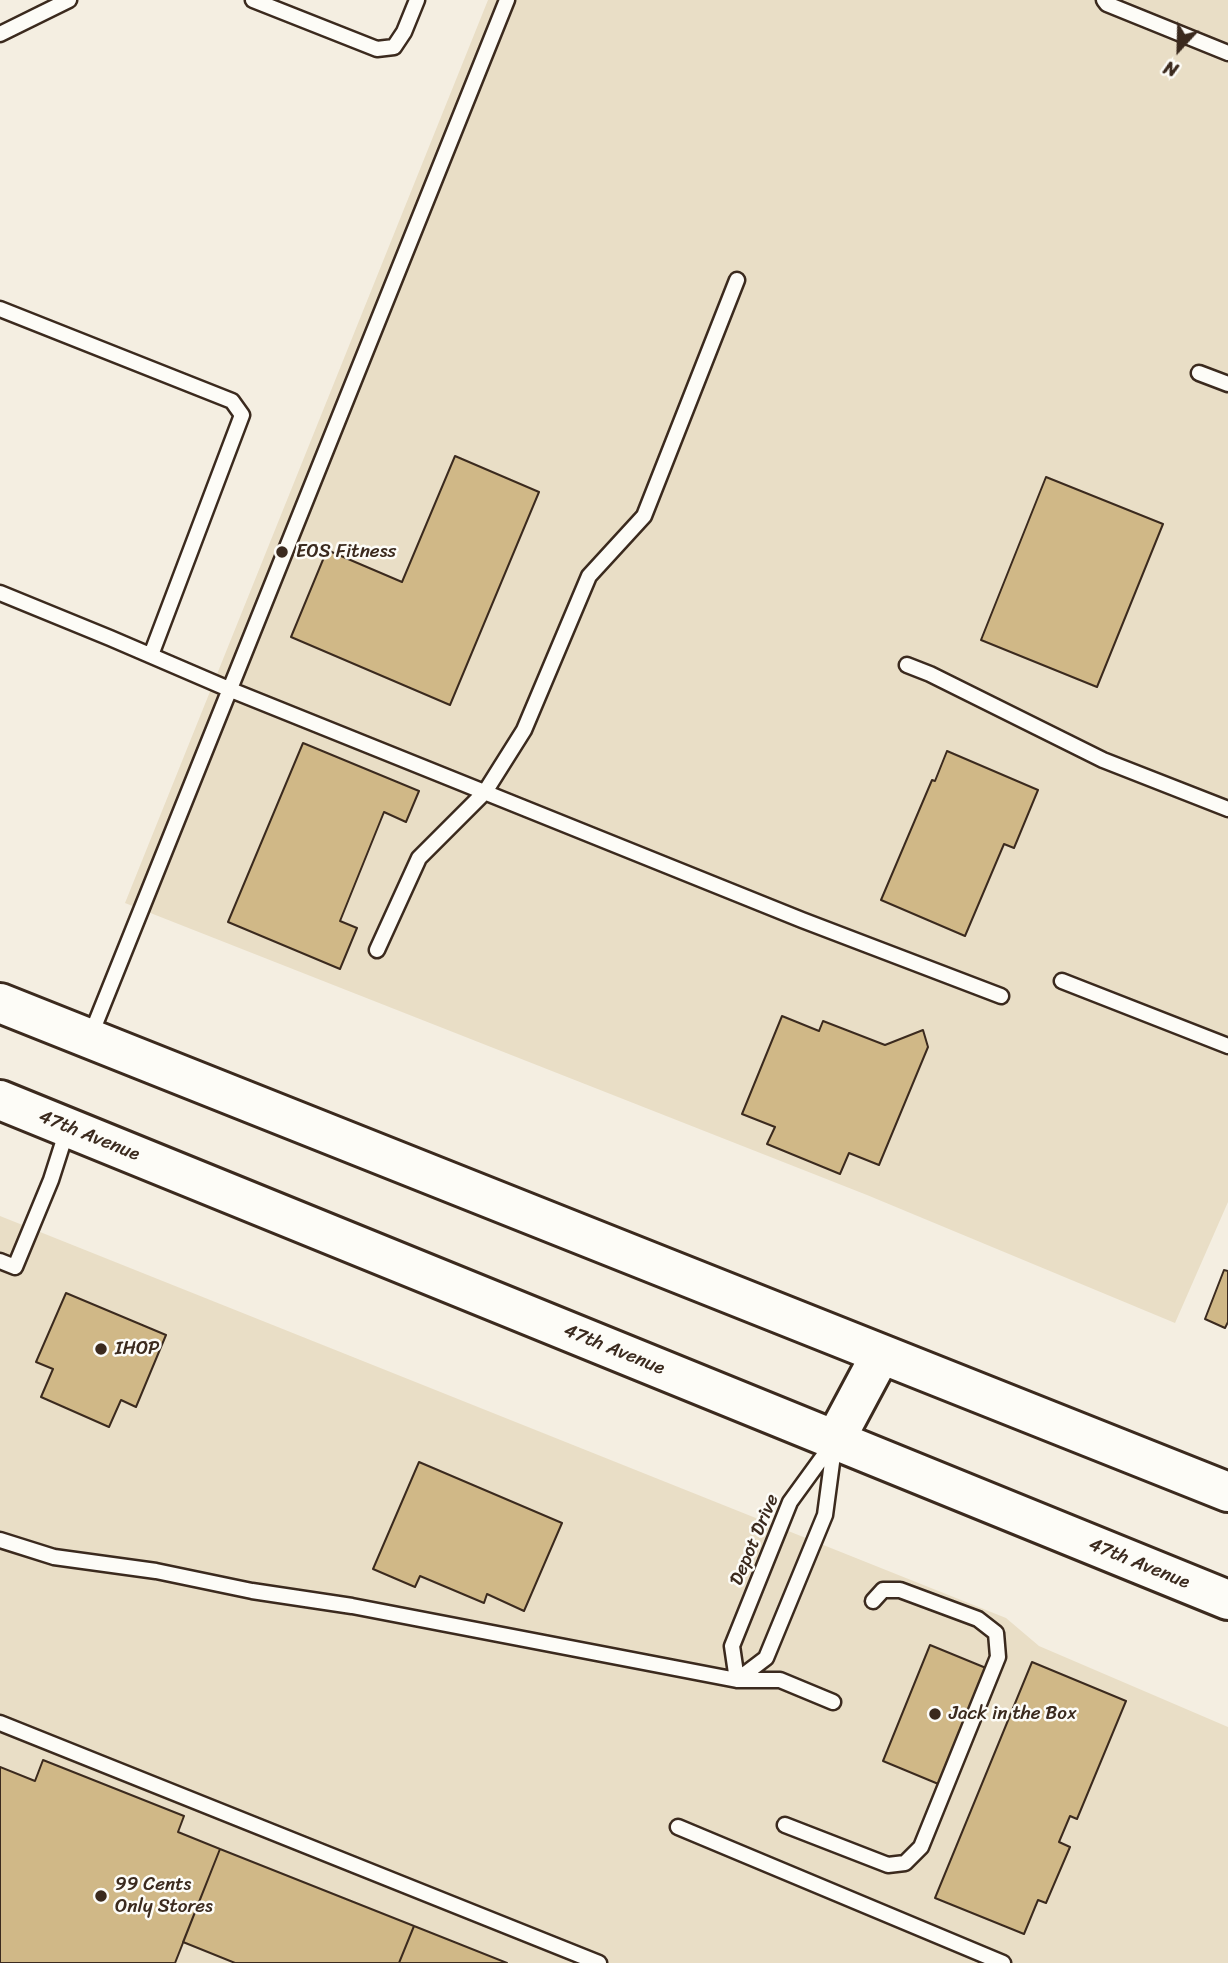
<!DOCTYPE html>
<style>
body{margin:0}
#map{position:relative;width:1228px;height:1963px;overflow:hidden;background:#f4eee1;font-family:Sriracha,sans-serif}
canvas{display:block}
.north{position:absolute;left:1144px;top:14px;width:70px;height:70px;-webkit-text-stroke:5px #fdfcf7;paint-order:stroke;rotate:202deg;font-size:19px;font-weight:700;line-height:28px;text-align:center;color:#3b2a1e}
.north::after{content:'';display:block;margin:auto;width:24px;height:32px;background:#3b2a1e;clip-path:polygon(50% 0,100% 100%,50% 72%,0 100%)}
</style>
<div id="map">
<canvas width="1228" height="1963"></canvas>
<div class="north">N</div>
</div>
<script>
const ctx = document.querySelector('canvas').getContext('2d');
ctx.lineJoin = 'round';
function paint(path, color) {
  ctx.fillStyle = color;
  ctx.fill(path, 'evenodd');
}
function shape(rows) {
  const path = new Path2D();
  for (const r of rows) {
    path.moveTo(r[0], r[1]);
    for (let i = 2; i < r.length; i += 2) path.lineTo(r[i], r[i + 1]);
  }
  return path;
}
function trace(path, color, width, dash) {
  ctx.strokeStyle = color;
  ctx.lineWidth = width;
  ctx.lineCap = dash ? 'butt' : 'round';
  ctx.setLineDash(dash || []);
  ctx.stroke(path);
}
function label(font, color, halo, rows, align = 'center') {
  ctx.font = font + ' Sriracha,sans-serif';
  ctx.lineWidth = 5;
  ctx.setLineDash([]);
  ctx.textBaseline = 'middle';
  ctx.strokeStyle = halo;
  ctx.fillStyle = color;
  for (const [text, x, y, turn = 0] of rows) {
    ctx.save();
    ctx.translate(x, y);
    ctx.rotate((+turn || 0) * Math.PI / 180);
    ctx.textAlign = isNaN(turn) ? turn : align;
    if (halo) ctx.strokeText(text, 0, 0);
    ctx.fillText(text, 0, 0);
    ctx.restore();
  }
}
const built = shape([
 [488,0,1228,0,1228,1202,1175,1323,867,1195,125,903],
 [0,1216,1006,1618,1039,1646,1228,1727,1228,1963,0,1963]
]);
const building = shape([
 [455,456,539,492,450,705,291,637,327,550,402,582,455,456],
 [1046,477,1163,524,1097,687,981,640,1046,477],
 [303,743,419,791,406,822,384,812,340,921,357,928,340,969,228,922,303,743],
 [947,751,1038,790,1014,848,1004,844,965,936,881,900,932,780,935,781,947,751],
 [782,1016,819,1031,823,1021,885,1045,923,1030,928,1047,879,1165,849,1153,840,1174,767,1144,775,1127,742,1114,782,1016],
 [1224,1270,1228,1271,1228,1322,1225,1328,1205,1319,1224,1270],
 [66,1293,166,1335,136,1407,121,1400,109,1427,41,1397,53,1369,36,1362,66,1293],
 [419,1462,562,1523,524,1611,487,1594,484,1603,420,1576,415,1587,373,1569,419,1462],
 [930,1645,986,1668,946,1766,955,1770,948,1788,883,1761,930,1645],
 [1032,1662,1126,1701,1077,1819,1070,1816,1059,1842,1070,1847,1046,1903,1038,1900,1024,1934,935,1898,1032,1662],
 [43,1760,184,1816,178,1832,220,1849,175,1963,0,1963,0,1767,35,1781,43,1760],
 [220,1849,414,1926,399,1963,235,1963,183,1942,220,1849],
 [414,1926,507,1963,399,1963,414,1926]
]);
const service = shape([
 [253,0,377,49,394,47,404,32,417,0],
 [1104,0,1107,4,1228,53],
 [0,34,69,0],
 [0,309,232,401,242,415,151,655],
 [1199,373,1228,384],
 [0,593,110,638,231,690,802,920,1001,996],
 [907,665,930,674,1103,760,1228,809],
 [377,950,419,858,485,792,524,730,589,576,644,516,737,280],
 [1062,981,1228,1046],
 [90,1037,507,0],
 [0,1261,15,1267,51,1180,67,1130],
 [835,1440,825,1515,766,1658,737,1680,732,1646,790,1502,835,1440],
 [0,1540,54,1557,156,1571,252,1591,352,1606,737,1680,780,1680,833,1702],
 [0,1723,599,1963],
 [785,1825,888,1865,905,1863,921,1847,998,1657,996,1633,978,1619,900,1590,883,1590,873,1601],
 [678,1827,1003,1963]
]);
const primary = shape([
 [0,1003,1228,1492],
 [0,1100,1228,1600],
 [835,1440,881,1354]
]);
const markers = [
 [282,552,7,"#3b2a1e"],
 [101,1349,7,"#3b2a1e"],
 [935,1714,7,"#3b2a1e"],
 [101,1896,7,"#3b2a1e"]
];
const poiNames = [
 ["EOS Fitness",296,552],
 ["IHOP",115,1349],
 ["Jack in the Box",949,1714],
 ["99 Cents",115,1885],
 ["Only Stores",115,1907]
];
const streetNames = [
 ["47th Avenue",89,1136,22],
 ["47th Avenue",614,1350,22],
 ["Depot Drive",755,1540,-67],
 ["47th Avenue",1139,1564,22]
];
paint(built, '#e9dec6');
paint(building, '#d0b887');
trace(building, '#3b2a1e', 2);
trace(service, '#3b2a1e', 19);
trace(primary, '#3b2a1e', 44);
trace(service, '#fdfcf7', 14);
trace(primary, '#fdfcf7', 38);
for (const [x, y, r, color] of markers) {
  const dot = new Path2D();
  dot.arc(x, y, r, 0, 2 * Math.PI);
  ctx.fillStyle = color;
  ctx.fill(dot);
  trace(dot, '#fdfcf7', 2.5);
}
label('19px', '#3b2a1e', '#fdfcf7', poiNames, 'left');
label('19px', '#3b2a1e', '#fdfcf7', streetNames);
</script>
